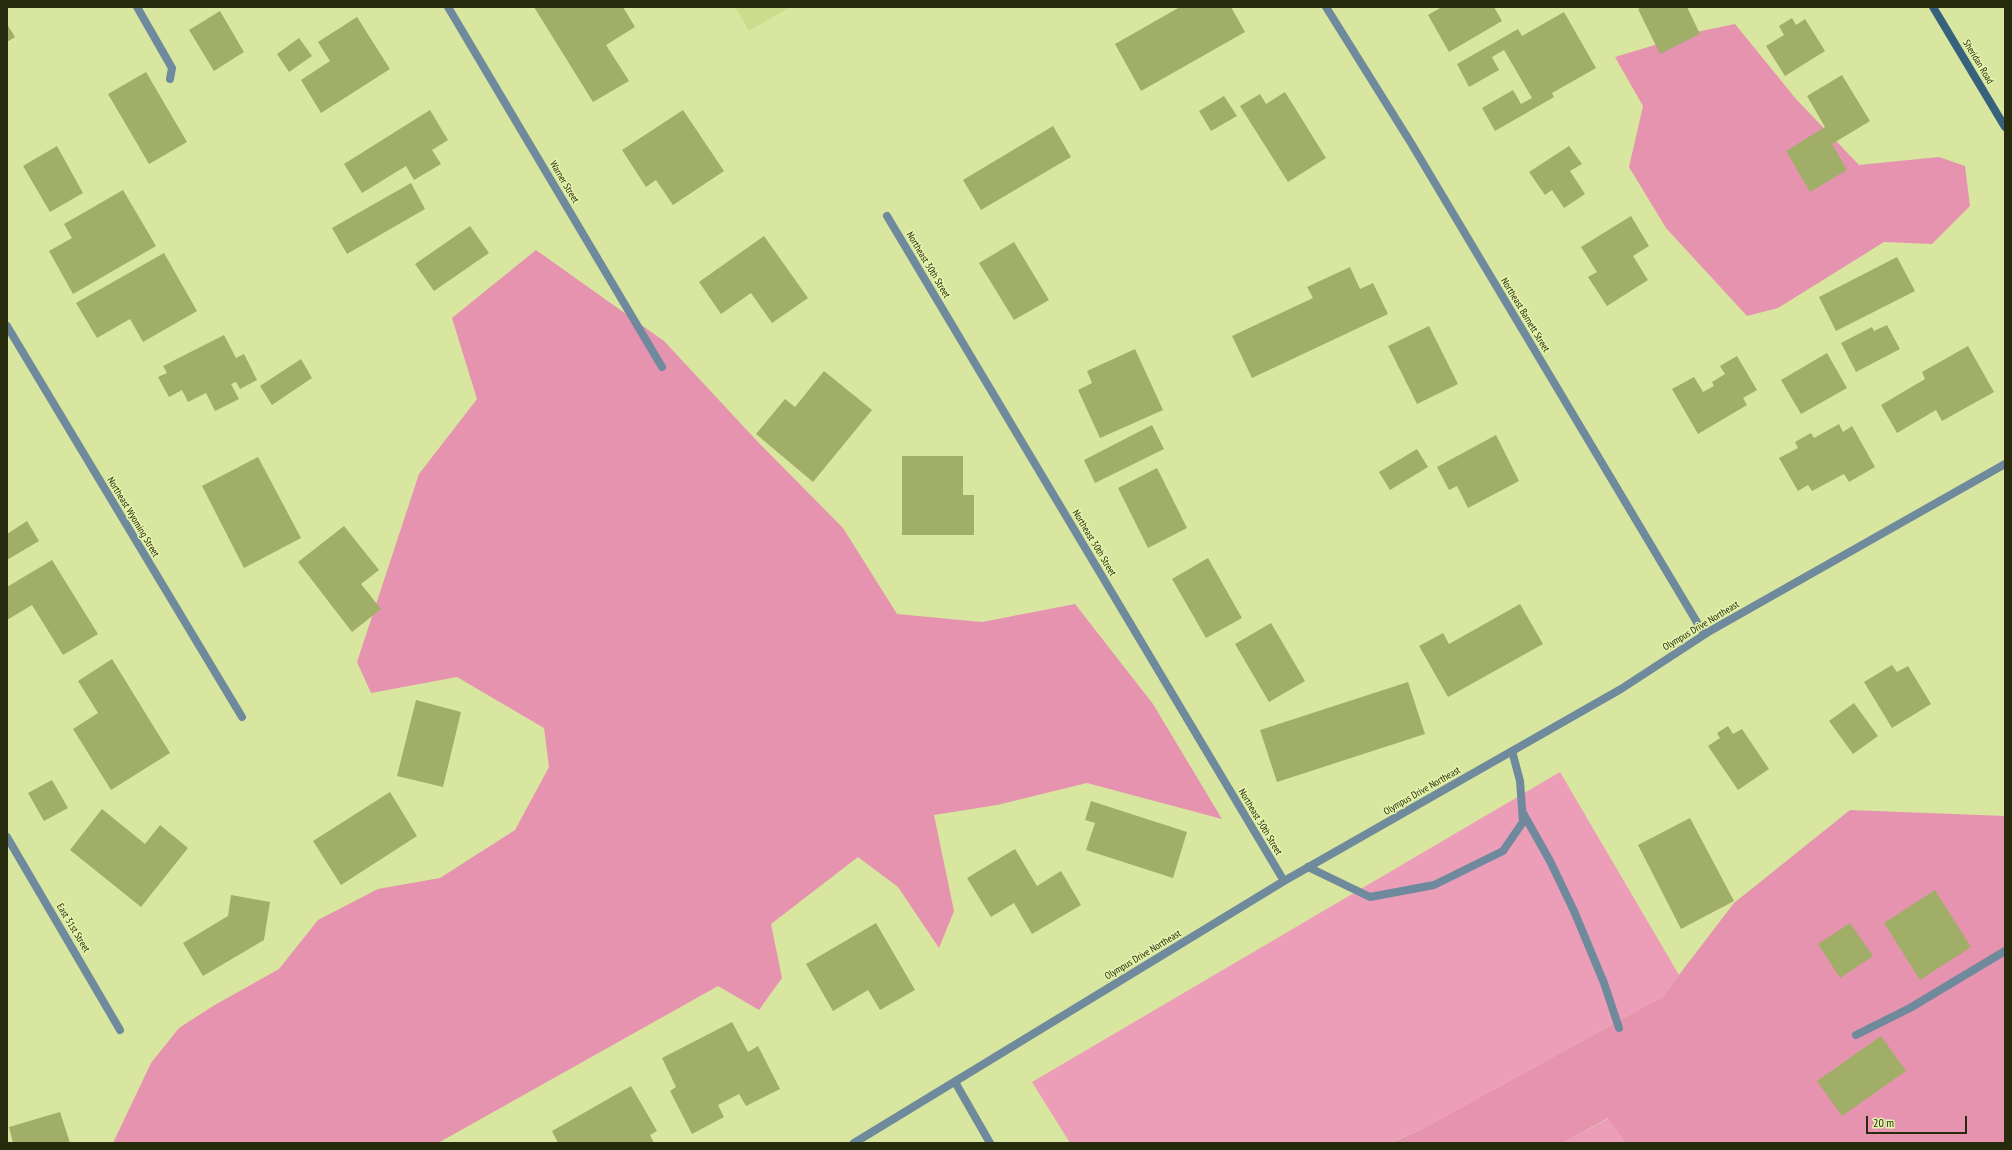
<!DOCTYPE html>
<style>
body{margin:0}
#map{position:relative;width:2012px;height:1150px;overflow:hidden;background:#d8e69f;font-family:"PT Sans Narrow",sans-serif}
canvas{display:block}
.frame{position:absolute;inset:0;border:8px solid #262b0e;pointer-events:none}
.scale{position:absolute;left:1866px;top:1116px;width:101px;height:18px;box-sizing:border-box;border:2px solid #262b0e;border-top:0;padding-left:5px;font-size:12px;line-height:14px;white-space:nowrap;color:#262b0e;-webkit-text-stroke:3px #e5f4ac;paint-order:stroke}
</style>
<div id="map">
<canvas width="2012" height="1150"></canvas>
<div class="frame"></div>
<div class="scale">20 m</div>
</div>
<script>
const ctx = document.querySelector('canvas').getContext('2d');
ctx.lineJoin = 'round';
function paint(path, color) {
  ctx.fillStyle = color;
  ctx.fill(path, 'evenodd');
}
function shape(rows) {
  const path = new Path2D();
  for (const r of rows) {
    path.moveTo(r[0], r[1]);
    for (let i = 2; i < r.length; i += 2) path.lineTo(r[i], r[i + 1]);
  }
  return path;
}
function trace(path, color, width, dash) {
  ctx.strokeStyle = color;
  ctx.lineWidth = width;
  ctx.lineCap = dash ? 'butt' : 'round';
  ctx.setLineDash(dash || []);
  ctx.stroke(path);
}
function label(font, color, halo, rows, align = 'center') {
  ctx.font = font + ' "PT Sans Narrow",sans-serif';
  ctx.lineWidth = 3;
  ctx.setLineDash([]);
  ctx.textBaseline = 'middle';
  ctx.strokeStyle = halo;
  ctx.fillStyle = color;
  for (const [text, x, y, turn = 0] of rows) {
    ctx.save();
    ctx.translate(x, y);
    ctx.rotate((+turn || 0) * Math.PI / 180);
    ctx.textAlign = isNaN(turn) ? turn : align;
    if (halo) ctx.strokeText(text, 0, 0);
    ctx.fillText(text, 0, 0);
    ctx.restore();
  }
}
const built = shape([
 [735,7,790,7,749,31]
]);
const green = shape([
 [1560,772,1679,975,1662,997,1422,1129,1390,1143,1070,1143,1032,1082],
 [1609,1118,1626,1143,1563,1143]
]);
const forest = shape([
 [1735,24,1796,99,1859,165,1939,157,1965,166,1970,206,1932,244,1884,242,1778,308,1747,316,1666,228,1629,167,1643,106,1615,57,1701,31],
 [536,250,664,341,757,441,843,528,897,614,982,622,1075,604,1153,704,1222,819,1087,783,997,805,934,815,954,911,939,948,898,887,858,857,771,924,782,978,759,1010,718,986,438,1143,113,1143,151,1063,179,1028,213,1006,279,969,318,920,378,889,440,878,515,830,549,767,544,728,457,677,371,693,357,662,419,474,477,399,452,318],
 [1850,810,2005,816,2005,1143,1626,1143,1608,1118,1563,1143,1391,1143,1422,1129,1662,997,1734,903]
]);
const building = shape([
 [534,7,623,7,635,27,606,45,629,81,593,102],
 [1180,7,1231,7,1245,32,1141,91,1115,44],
 [1442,7,1494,7,1502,21,1449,52,1428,15],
 [1642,7,1687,7,1700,34,1660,54,1638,9],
 [220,11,244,52,214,71,189,30],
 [1564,12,1596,68,1552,93,1554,97,1495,131,1482,108,1513,90,1521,104,1532,98,1504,50,1492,57,1499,70,1469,87,1457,64,1518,29,1522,36],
 [357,17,390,69,321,113,301,80,330,61,318,42],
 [1792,18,1796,25,1805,19,1825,51,1785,76,1766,46,1784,35,1779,26],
 [7,24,15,37,7,42],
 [299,38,312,56,289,72,277,54],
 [146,72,187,142,149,164,108,94],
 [1842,75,1870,121,1832,144,1847,170,1810,192,1786,151,1825,127,1807,96],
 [1285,92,1326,158,1288,182,1240,106,1260,94,1266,104],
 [1224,96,1237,116,1211,131,1199,111],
 [430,110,448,140,432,150,441,164,414,180,406,166,362,193,344,164],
 [683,110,724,171,673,205,656,180,646,187,622,150],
 [1053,126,1071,157,981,210,963,180],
 [57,146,83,193,50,212,23,166],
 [1569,146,1582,164,1570,171,1585,194,1564,208,1552,190,1545,195,1529,172],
 [411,183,425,209,347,254,332,228],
 [123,190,156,246,73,294,49,251,72,238,64,224],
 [1631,216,1649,246,1633,256,1648,280,1607,306,1588,277,1597,272,1581,247],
 [470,226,489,253,434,291,415,264],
 [764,236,808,298,772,323,751,293,721,314,699,282],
 [1014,242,1049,300,1014,320,979,263],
 [164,253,197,311,143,342,130,319,97,338,76,303],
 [1897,257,1915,291,1836,331,1819,297],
 [1350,267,1360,289,1373,283,1388,314,1252,378,1232,336,1313,298,1307,287],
 [1887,325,1900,349,1856,372,1841,343,1872,327,1874,331],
 [1429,326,1458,384,1417,404,1388,346],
 [224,335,236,358,244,354,257,380,240,389,236,382,231,384,239,399,215,411,206,393,188,402,182,390,169,397,158,377,167,373,163,366],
 [1968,346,1994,392,1942,421,1936,410,1897,433,1881,405,1925,379,1922,372],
 [1135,349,1163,410,1100,438,1078,390,1092,383,1087,371],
 [1827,353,1847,388,1801,414,1781,380],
 [1737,356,1757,390,1743,398,1747,405,1698,434,1672,389,1694,377,1703,392,1714,386,1712,382,1725,374,1720,366],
 [301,359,312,378,272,405,260,386],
 [824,371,872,410,813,482,756,434,785,399,795,407],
 [1839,424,1843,432,1852,426,1875,467,1849,482,1844,474,1812,491,1808,485,1798,491,1779,458,1798,448,1795,442,1811,433,1814,438],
 [1152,425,1164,449,1095,483,1084,460],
 [1496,435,1519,481,1468,508,1457,486,1449,490,1437,467],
 [1417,449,1428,467,1390,490,1379,472],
 [902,456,963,456,963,495,974,495,974,535,902,535],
 [258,457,301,538,244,568,202,486],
 [1157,468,1187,528,1148,548,1118,488],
 [27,521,39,541,7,560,7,534],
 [344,526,379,570,361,584,381,609,352,632,298,562],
 [1208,558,1242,618,1206,638,1172,579],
 [52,560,98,634,63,655,32,605,7,620,7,587],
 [1520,604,1543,644,1448,697,1419,646,1443,633,1449,644],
 [1271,623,1305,681,1269,702,1235,644],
 [112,659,170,753,111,790,73,729,98,713,78,681],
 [1892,665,1897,672,1908,666,1931,704,1892,728,1864,682],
 [1408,682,1425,734,1277,782,1260,730],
 [416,700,461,712,443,787,397,776],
 [1854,703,1878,736,1853,754,1829,721],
 [1728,726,1733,734,1742,729,1769,769,1738,790,1708,746,1720,738,1717,733],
 [52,780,68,808,44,821,28,793],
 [390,792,417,836,341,885,313,841],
 [1091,801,1187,832,1173,878,1086,850,1095,823,1085,820],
 [102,809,145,844,160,825,188,848,141,907,70,850],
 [1690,818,1734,901,1681,929,1638,845],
 [1015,849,1037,886,1061,871,1081,905,1032,934,1014,903,991,917,967,878],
 [1935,890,1971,947,1920,980,1884,923],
 [231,895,270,902,264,940,203,976,183,943,228,916],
 [876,923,915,990,880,1010,868,990,833,1011,806,964],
 [1850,923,1873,956,1840,978,1818,944],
 [732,1022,748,1052,758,1046,780,1089,746,1106,739,1094,718,1105,724,1117,692,1134,670,1091,676,1087,662,1058],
 [1881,1036,1906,1071,1842,1116,1817,1081],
 [631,1086,657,1131,650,1135,654,1143,558,1143,552,1131],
 [60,1112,70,1143,13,1143,9,1127]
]);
const service = shape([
 [137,7,172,68,170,79],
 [1523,813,1550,861,1574,911,1604,983,1619,1028],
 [7,837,120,1030],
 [1308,867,1370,897,1434,885,1503,851,1523,822,1520,781,1512,751],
 [1856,1035,1910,1008,2005,951],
 [955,1082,990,1143]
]);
const minor = shape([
 [448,7,662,367],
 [1326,7,1411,143,1704,634],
 [887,216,1284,881],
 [7,326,242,717],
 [854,1143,1284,881,1621,689,1710,631,2005,464]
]);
const secondary = shape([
 [1933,7,2005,127]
]);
const streetNames = [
 ["Sheridan Road",1978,62,59],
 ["Warner Street",564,182,59],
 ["Northeast 30th Street",928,265,59],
 ["Northeast Barnett Street",1525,315,59],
 ["Northeast Wyoming Street",133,517,59],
 ["Northeast 30th Street",1094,543,59],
 ["Olympus Drive Northeast",1701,626,-31],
 ["Olympus Drive Northeast",1422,791,-30],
 ["Northeast 30th Street",1260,822,59],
 ["East 31st Street",73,928,59],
 ["Olympus Drive Northeast",1143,955,-31]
];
paint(built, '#cddb8d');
paint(green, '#ec9eb9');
paint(forest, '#e693b0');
paint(building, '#a1ae68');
trace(service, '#6e8a9c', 8);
trace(minor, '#6e8a9c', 8);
trace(secondary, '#37627c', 8);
label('10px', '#262b0e', '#e5f4ac', streetNames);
</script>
